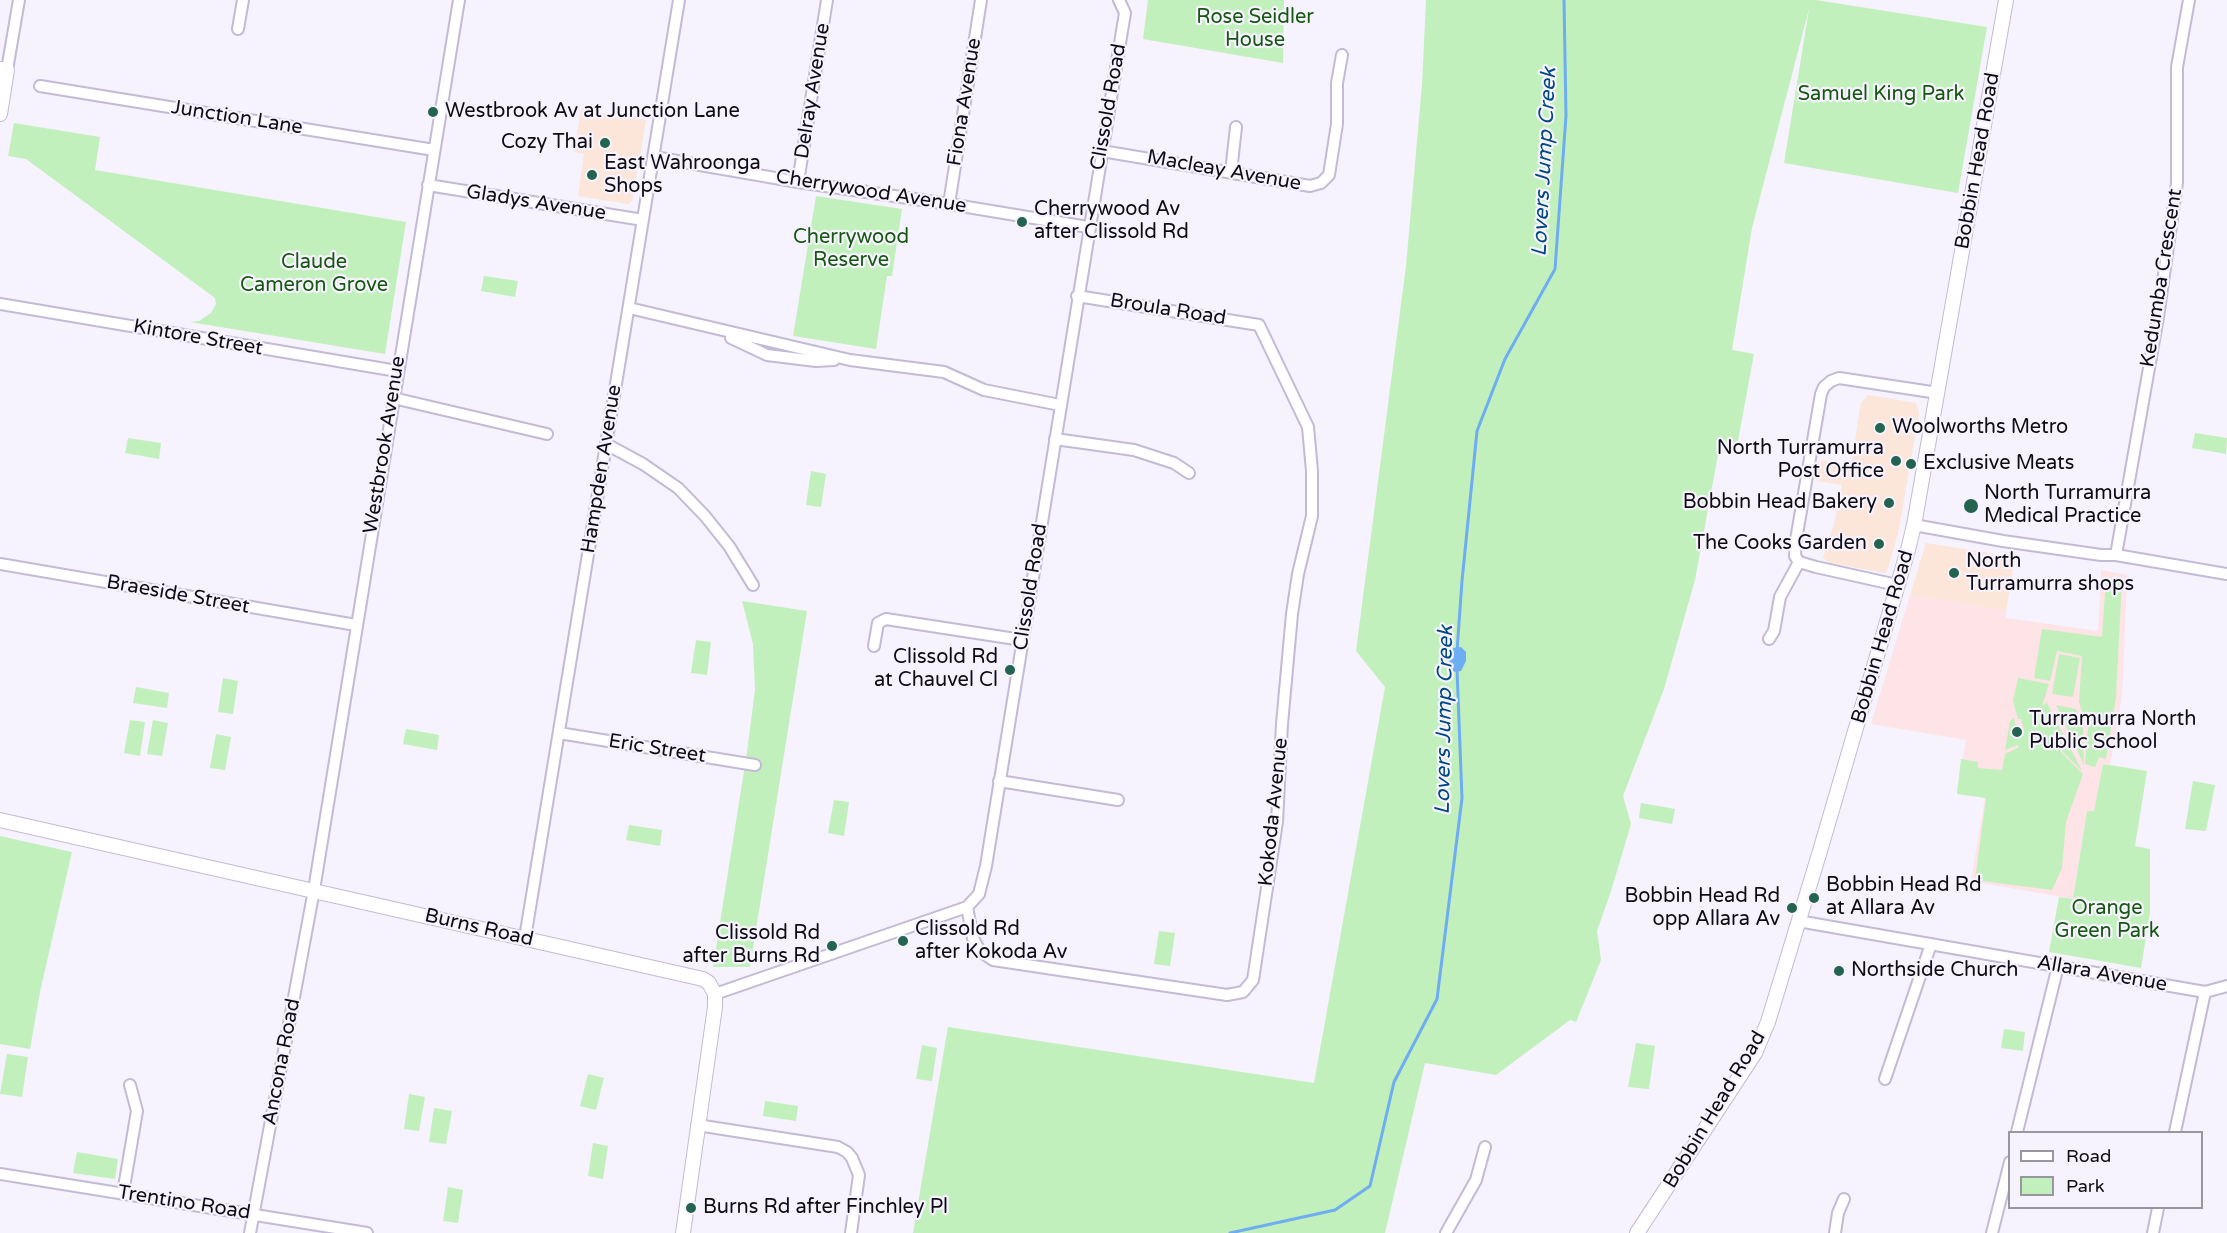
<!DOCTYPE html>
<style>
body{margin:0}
#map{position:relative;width:2227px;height:1233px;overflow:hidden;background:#f6f2fe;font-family:"Varela Round",sans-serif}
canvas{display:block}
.legend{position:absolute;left:2008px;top:1131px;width:195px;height:78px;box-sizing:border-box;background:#f6f2fe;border:2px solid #9996a0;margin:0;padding:8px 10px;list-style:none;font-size:18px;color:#0e0b14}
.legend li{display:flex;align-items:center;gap:12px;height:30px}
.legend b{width:30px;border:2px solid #9996a0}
</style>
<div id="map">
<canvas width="2227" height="1233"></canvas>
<ul class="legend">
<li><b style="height:8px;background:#fff"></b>Road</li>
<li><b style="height:16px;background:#c2f0bc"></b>Park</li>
</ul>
</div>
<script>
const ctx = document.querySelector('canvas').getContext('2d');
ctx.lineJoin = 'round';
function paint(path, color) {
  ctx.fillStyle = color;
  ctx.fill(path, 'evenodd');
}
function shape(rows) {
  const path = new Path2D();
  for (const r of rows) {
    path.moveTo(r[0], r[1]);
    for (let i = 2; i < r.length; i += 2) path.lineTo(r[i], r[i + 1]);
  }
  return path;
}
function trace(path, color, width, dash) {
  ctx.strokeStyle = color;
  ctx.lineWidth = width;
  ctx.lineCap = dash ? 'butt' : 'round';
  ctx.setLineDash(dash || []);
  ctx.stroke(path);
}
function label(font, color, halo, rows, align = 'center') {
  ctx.font = font + ' "Varela Round",sans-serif';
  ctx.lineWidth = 4.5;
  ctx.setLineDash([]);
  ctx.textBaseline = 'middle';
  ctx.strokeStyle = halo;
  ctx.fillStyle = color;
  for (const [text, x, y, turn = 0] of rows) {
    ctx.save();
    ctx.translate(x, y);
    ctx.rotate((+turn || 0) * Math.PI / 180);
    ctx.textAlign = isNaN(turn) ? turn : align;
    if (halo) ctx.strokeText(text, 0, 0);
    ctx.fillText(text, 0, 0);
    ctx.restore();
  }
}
const commercial = shape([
 [581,109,646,120,632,201,628,204,578,196,584,154,574,152],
 [1868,395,1916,403,1919,413,1898,534,1887,571,1884,573,1827,562,1823,557,1834,524,1842,485,1817,481,1821,460,1851,465,1861,403],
 [1926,543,2015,557,2006,611,1910,595]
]);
const education = shape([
 [2101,570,2127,575,2122,696,2110,765,2103,764,2094,812,2087,811,2073,899,1971,881,1985,798,1957,793,1966,740,1871,724,1910,595,2006,611,2006,618,2098,631]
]);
const green = shape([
 [1148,0,1284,0,1283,63,1143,39],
 [1426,0,1816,0,1987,27,1958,193,1784,163,1809,9,1752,228,1732,350,1754,354,1737,446,1720,444,1695,580,1664,689,1623,796,1631,824,1611,891,1597,931,1601,960,1576,1022,1570,1020,1496,1075,1425,1063,1385,1233,913,1233,948,1027,1314,1083,1385,687,1356,651,1406,266,1422,85],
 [14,123,100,137,95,170,406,222,385,354,190,322,199,321,211,313,216,304,215,298,26,159,8,156],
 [816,196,902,209,892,276,887,276,876,349,793,336],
 [484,276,518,281,515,297,481,291],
 [2195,433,2227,438,2226,454,2192,448],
 [128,438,161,443,159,459,125,453],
 [811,471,826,474,821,507,806,505],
 [2106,577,2122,579,2116,697,2106,759,2099,757,2095,767,2085,764,2088,728,2079,702,2082,656,2057,651,2050,681,2034,678,2042,629,2102,637],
 [742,601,807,611,750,967,713,967,747,752,755,690,753,644],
 [696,640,711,642,707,675,691,673],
 [2059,654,2080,658,2073,697,2052,694],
 [223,678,238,681,233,714,218,712],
 [2018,678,2049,684,2042,706,2047,703,2082,771,2061,750,2060,751,2083,774,2066,822,2062,868,2052,890,1975,880,1986,798,1957,794,1961,759,1978,762,1978,768,2002,770,2005,754,2019,747,2017,745,2005,750,2010,721,2014,718,2017,732,2024,731,2021,719,2018,719,2013,701],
 [136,687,169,693,167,708,133,703],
 [2056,705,2076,709,2083,729,2084,765],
 [130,720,145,722,140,756,124,753],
 [153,720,168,723,162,756,147,754],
 [406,729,439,735,437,750,403,744],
 [216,734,231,737,225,770,210,768],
 [2103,764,2147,771,2135,846,2150,849,2150,912,2141,968,2049,952,2059,897,2073,899,2087,811,2094,811],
 [2193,781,2215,785,2206,831,2185,829],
 [834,800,849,802,844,836,828,833],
 [1641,803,1675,809,1672,824,1639,818],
 [629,825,662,830,660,846,626,840],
 [0,836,72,852,40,992,30,1049,0,1044],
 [1159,931,1175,933,1170,966,1154,964],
 [2004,1029,2025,1032,2023,1051,2001,1048],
 [1636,1043,1655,1046,1649,1089,1628,1087],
 [922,1045,937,1048,932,1081,916,1079],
 [7,1054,28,1057,22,1097,0,1094],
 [588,1074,604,1078,596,1110,580,1106],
 [409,1094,425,1097,419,1131,404,1129],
 [765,1101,798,1106,796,1121,763,1116],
 [434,1108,452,1111,446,1144,429,1142],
 [593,1143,608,1146,603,1179,588,1176],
 [77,1152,118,1159,115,1179,73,1173],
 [448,1187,463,1190,458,1223,443,1221]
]);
const water = shape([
 [1461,647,1466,652,1466,661,1461,671,1452,672,1449,665,1451,651,1453,648]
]);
const stream = shape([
 [1457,651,1462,581,1477,431,1505,359,1555,269,1566,116,1564,0],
 [1230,1233,1335,1210,1370,1186,1394,1082,1437,999,1462,798,1457,670]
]);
const minor = shape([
 [238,29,243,0],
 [7,70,19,0],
 [40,86,434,150],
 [1102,151,1310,186,1321,183,1329,175,1337,124,1337,83,1342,55],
 [654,157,798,182,949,204,1088,227],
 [1231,172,1236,127],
 [798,182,827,0],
 [428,185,643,220],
 [949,204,981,0],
 [0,304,397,371],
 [629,308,850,360,944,372,984,390,1060,405],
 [731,338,767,355,816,361,834,360],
 [393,398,547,434],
 [1055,439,1134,450,1174,463,1189,473],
 [606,444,643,464,678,488,705,516,729,546,753,585],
 [1914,525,2003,541,2101,555,2116,555,2227,574],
 [2116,555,2158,317,2177,183,2177,67,2189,0],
 [0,564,356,625],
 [1897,585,1816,567,1799,562,1795,556,1796,540,1821,394,1824,387,1831,381,1839,378,1938,393],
 [1769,639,1774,631,1780,597,1799,562],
 [874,646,878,623,886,619,1022,640],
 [559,733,755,765],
 [999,781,1118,800],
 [967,907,973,938,980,951,993,960,1227,995,1243,992,1253,980,1277,822,1282,724,1292,614,1298,574,1312,516,1312,471,1308,427,1259,325,1077,296],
 [1798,921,2205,992,2227,986],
 [525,938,679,0],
 [715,994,967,907,979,894,986,866,1122,31,1125,13,1119,0],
 [1885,1079,1931,944],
 [697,1125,838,1147,847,1152,852,1158,859,1175,851,1233],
 [2017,1132,2058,966],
 [2175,1132,2205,992],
 [0,1174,367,1233],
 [123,1193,137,1111,130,1085],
 [250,1233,314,890,459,0],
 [1446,1233,1476,1180,1485,1147],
 [1835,1233,1838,1213,1844,1199],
 [1992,1233,2010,1162],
 [2153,1233,2158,1208]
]);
const secondary = shape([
 [0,69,7,70,0,114],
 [0,820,703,979,709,983,715,994,715,1007,683,1233],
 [1637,1233,1755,1053,1768,1022,1820,851,1908,550,1914,525,2006,0]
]);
const markers = [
 [433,112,6,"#236350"],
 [605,143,6,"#236350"],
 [592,175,6,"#236350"],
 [1022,222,6,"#236350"],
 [1880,428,6,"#236350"],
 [1896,461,6,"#236350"],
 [1911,464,6,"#236350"],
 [1889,503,6,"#236350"],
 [1971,506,8,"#236350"],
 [1879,544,6,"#236350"],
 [1954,573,6,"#236350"],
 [1010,670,6,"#236350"],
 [2017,732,6,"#236350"],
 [1814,898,6,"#236350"],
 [1792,908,6,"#236350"],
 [903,941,6,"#236350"],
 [832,946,6,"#236350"],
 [1839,971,6,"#236350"],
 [691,1208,6,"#236350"]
];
const parkNames = [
 ["Rose Seidler",1255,18],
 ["House",1255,41],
 ["Samuel King Park",1881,95],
 ["Cherrywood",851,238],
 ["Reserve",851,261],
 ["Claude",314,263],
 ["Cameron Grove",314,286],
 ["Orange",2107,909],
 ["Green Park",2107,932]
];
const streetNames = [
 ["Delray Avenue",813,91,-81],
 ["Fiona Avenue",965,102,-81],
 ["Clissold Road",1109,107,-80],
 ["Junction Lane",237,118,9],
 ["Bobbin Head Road",1978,161,-80],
 ["Macleay Avenue",1224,171,10],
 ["Cherrywood Avenue",871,192,9],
 ["Gladys Avenue",536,203,9],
 ["Kedumba Crescent",2162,278,-81],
 ["Broula Road",1168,310,9],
 ["Kintore Street",198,338,10],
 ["Westbrook Avenue",385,445,-81],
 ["Hampden Avenue",602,469,-81],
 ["Clissold Road",1031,587,-81],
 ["Braeside Street",178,595,10],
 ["Bobbin Head Road",1883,637,-74],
 ["Eric Street",657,749,9],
 ["Kokoda Avenue",1274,812,-84],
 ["Burns Road",479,928,13],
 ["Allara Avenue",2102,974,10],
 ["Ancona Road",282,1062,-79],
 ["Bobbin Head Road",1715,1110,-59],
 ["Trentino Road",184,1203,9]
];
const poiNames = [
 ["Westbrook Av at Junction Lane",445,112],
 ["Cozy Thai",593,143,"right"],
 ["East Wahroonga",604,164],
 ["Shops",604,187],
 ["Cherrywood Av",1034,210],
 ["after Clissold Rd",1034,233],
 ["Woolworths Metro",1892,428],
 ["North Turramurra",1884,449,"right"],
 ["Post Office",1884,472,"right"],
 ["Exclusive Meats",1923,464],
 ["North Turramurra",1984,494],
 ["Medical Practice",1984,517],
 ["Bobbin Head Bakery",1877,503,"right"],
 ["The Cooks Garden",1867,544,"right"],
 ["North",1966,562],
 ["Turramurra shops",1966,585],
 ["Clissold Rd",998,658,"right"],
 ["at Chauvel Cl",998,681,"right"],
 ["Turramurra North",2029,720],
 ["Public School",2029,743],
 ["Bobbin Head Rd",1826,886],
 ["at Allara Av",1826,909],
 ["Bobbin Head Rd",1780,897,"right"],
 ["opp Allara Av",1780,920,"right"],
 ["Clissold Rd",915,930],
 ["after Kokoda Av",915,953],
 ["Clissold Rd",820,934,"right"],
 ["after Burns Rd",820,957,"right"],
 ["Northside Church",1851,971],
 ["Burns Rd after Finchley Pl",703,1208]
];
const waterNames = [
 ["Lovers Jump Creek",1545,162,-87],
 ["Lovers Jump Creek",1445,720,-89]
];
paint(commercial, '#fce5d9');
paint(education, '#fee3e7');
paint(green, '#c2f0bc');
paint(water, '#6eadf1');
trace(stream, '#6eadf1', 3);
trace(minor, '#c3bad5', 14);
trace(secondary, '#c3bad5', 16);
trace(minor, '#fff', 10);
trace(secondary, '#fff', 14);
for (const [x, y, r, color] of markers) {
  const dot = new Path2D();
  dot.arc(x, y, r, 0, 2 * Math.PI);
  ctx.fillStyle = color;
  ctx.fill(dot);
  trace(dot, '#f6f2fe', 2);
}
label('20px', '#165711', '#f6f2fe', parkNames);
label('20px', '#0e0b14', '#f6f2fe', streetNames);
label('20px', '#0e0b14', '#f6f2fe', poiNames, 'left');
label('italic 21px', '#004884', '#f6f2fe', waterNames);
</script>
